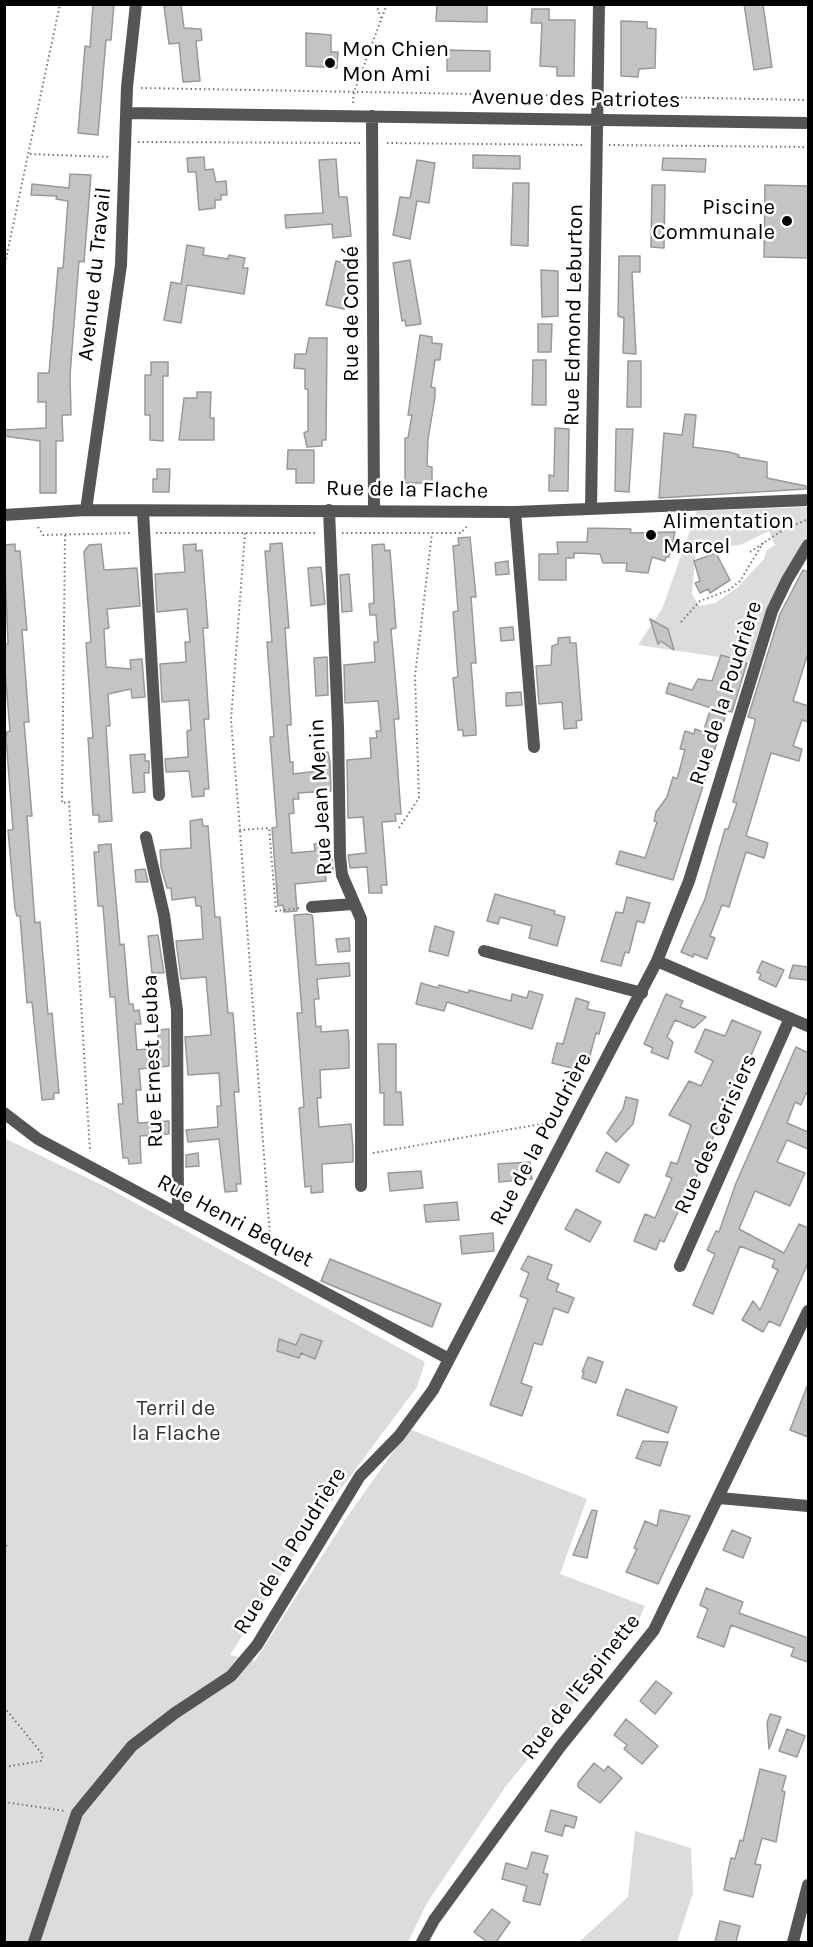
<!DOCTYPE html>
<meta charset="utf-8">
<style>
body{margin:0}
#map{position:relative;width:813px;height:1947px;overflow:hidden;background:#fff;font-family:Karla,sans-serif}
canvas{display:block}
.frame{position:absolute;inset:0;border:6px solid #000;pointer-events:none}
</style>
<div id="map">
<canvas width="813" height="1947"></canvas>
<div class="frame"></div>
</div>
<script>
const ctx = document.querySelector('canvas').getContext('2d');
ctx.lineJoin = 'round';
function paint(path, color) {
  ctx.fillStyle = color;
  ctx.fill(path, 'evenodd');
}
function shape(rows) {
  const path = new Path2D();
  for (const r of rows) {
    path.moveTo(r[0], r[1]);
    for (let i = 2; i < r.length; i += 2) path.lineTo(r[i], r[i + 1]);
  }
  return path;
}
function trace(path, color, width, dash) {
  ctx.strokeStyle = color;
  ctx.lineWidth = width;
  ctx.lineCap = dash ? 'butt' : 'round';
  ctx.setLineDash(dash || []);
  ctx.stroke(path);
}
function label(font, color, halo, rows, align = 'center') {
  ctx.font = font + ' Karla,sans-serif';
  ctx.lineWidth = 5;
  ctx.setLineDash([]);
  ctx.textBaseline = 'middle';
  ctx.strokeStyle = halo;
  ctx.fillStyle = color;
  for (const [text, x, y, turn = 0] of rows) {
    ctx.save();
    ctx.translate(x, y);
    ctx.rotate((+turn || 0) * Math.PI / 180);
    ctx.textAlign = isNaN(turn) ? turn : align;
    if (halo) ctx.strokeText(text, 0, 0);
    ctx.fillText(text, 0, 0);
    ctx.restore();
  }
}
const green = shape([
 [808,507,808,539,800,550,753,662,638,645,662,609,697,511],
 [769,531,775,545,766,551,764,559,737,588,715,603,699,606,692,594,696,549,740,545],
 [4,1138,108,1188,425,1362,417,1387,310,1530,230,1655,255,1661,345,1520,409,1429,587,1499,560,1574,645,1606,639,1620,626,1638,506,1786,427,1903,408,1942,5,1942],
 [635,1831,691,1848,693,1893,677,1942,579,1942,628,1897]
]);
const building = shape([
 [93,4,114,4,111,40,106,40,98,135,78,133,85,46,90,47,93,4],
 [181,4,184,28,201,29,202,40,196,41,200,81,183,82,179,43,169,44,164,6,181,4],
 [437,4,487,4,487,22,436,21,437,4],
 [744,4,763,4,772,67,754,70,744,4],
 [532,9,549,9,549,20,575,20,574,76,557,76,557,67,540,66,542,23,531,23,532,9],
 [621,21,647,22,647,28,656,29,655,68,639,69,638,77,621,76,621,21],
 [306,33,331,35,331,52,338,52,337,68,306,66,306,33],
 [447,50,490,51,490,71,447,71,447,50],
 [473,155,520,156,520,169,473,168,473,155],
 [204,157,205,170,213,169,216,182,226,181,227,195,221,195,221,200,215,200,215,208,199,210,196,172,188,172,187,158,204,157],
 [663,158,706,159,705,172,662,170,663,158],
 [336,159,339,197,347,197,351,236,333,238,332,224,286,228,285,215,323,213,319,160,336,159],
 [417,160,435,163,429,203,417,201,410,239,393,235,400,197,410,198,417,160],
 [70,174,91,175,84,262,79,261,70,375,71,415,62,415,63,441,56,441,56,493,40,493,40,441,4,436,4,430,46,428,46,402,38,402,38,373,49,373,58,268,63,268,68,201,56,199,57,196,31,195,32,184,69,188,70,174],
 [513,183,529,183,528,246,511,245,513,183],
 [652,185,665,185,664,248,651,247,652,185],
 [765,185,808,186,808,258,764,257,765,185],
 [187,245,204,248,203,255,228,259,229,255,245,258,243,268,248,268,244,294,187,285,181,323,164,320,171,282,181,284,187,245],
 [619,256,640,256,640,272,632,272,636,354,623,353,624,318,618,316,619,256],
 [410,260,421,324,406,326,405,320,402,321,393,263,410,260],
 [336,261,354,265,344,309,326,305,336,261],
 [541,270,558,271,558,316,542,317,541,270],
 [538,324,552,324,551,352,538,352,538,324],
 [420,335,432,337,432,343,442,344,440,360,435,360,431,387,435,388,435,397,428,439,427,466,432,467,432,483,405,483,405,438,408,438,412,415,408,415,420,335],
 [309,338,327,338,326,440,322,440,322,446,307,447,304,433,308,431,308,389,305,389,305,369,294,368,295,354,306,354,309,338],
 [533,360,546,360,546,405,532,405,533,360],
 [628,361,641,361,641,407,627,407,628,361],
 [151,362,168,362,168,376,163,376,163,441,150,440,150,415,145,415,145,375,151,375,151,362],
 [197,392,211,392,210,418,214,418,214,440,179,440,184,398,197,398,197,392],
 [685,414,696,415,693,447,729,452,739,455,738,457,767,462,767,478,806,486,806,489,659,498,664,433,682,435,685,414],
 [555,428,569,429,568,491,549,491,549,475,554,476,555,428],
 [616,429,633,429,629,492,615,491,616,429],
 [288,450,314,450,314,483,296,483,296,469,287,469,288,450],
 [157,469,170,469,169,492,153,492,153,479,157,479,157,469],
 [588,528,631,529,630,533,675,532,669,557,666,557,665,561,652,557,648,573,626,571,627,563,603,563,600,554,574,553,574,558,566,558,566,580,539,580,539,554,558,554,557,542,587,542,588,528],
 [470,537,476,597,471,597,476,663,471,663,476,729,476,735,463,736,463,730,458,730,453,678,458,677,453,612,458,611,453,546,459,545,458,538,470,537],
 [282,543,289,628,285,628,291,718,291,725,287,725,290,762,293,762,293,774,318,771,316,753,328,752,330,762,331,791,298,793,299,799,293,799,294,813,289,814,292,853,315,851,314,844,327,843,327,857,332,857,333,870,325,870,326,881,295,884,297,911,284,912,283,905,278,906,272,828,277,827,270,737,274,737,267,642,272,642,265,551,270,551,270,544,282,543],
 [15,544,15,551,20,551,27,630,22,630,29,722,24,722,32,816,27,816,35,923,40,922,48,1014,52,1013,59,1093,54,1093,54,1099,42,1100,32,1002,27,1003,20,916,17,916,15,909,8,830,13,830,6,738,7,732,10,731,4,659,4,644,8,644,4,545,15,544],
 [101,544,104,570,137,568,140,606,107,609,109,628,104,629,106,667,131,669,130,660,142,659,145,697,132,698,131,689,108,694,110,726,106,726,112,821,99,822,99,815,93,815,88,738,93,738,86,643,91,642,84,552,89,545,101,544],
 [196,544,196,551,202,550,208,628,203,628,209,719,204,719,209,789,204,789,204,796,192,797,189,771,166,772,165,759,188,757,187,731,191,730,189,700,162,702,160,664,186,662,185,642,190,642,187,609,157,612,155,574,185,572,183,545,196,544],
 [384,544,385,551,390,550,396,628,391,629,399,719,394,719,401,814,395,814,396,821,382,822,387,885,381,885,382,893,369,893,367,867,350,868,348,855,366,853,363,817,348,818,347,760,371,758,370,738,377,738,376,731,381,731,378,701,345,703,344,665,375,662,374,642,378,642,376,615,370,615,369,604,374,603,372,545,384,544],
 [716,553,730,580,710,593,708,589,700,593,695,583,700,581,694,561,716,553],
 [508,561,509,574,496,575,495,563,508,561],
 [321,567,325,604,311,606,308,568,321,567],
 [803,570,808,572,808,653,793,701,808,706,808,722,802,720,793,746,802,749,799,761,771,753,746,836,768,843,764,858,746,852,729,907,722,905,710,936,715,938,707,959,694,954,693,957,681,952,705,899,725,829,728,829,737,803,733,802,755,722,755,719,748,717,780,614,803,570],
 [349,574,352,611,342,612,340,575,349,574],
 [650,619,668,629,674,650,661,641,658,644,650,619],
 [513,627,514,640,501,641,500,628,513,627],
 [570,637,570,643,576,643,582,720,576,721,577,728,564,729,562,702,539,704,536,666,551,665,552,646,558,644,558,638,570,637],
 [721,655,747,663,732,712,727,711,673,880,616,864,620,851,645,858,657,822,654,821,656,812,667,797,673,777,677,779,685,750,680,749,685,731,694,734,695,729,703,732,711,708,666,693,669,683,692,690,698,679,712,681,721,655],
 [327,657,328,695,316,696,314,658,327,657],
 [521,692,522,705,506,706,506,693,521,692],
 [145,754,145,761,149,761,149,773,144,773,145,792,133,793,130,755,145,754],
 [202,819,203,826,208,826,215,917,220,917,228,1013,233,1013,239,1092,234,1092,241,1184,236,1184,237,1191,225,1192,219,1139,188,1142,186,1130,218,1127,217,1106,221,1106,219,1073,188,1075,185,1037,211,1035,206,977,181,979,176,941,203,939,201,906,196,906,195,897,172,900,171,888,167,888,161,867,160,850,191,848,190,821,202,819],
 [111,844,120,945,124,944,129,1004,133,1004,134,1011,139,1010,141,1024,135,1024,137,1050,159,1048,158,1030,169,1029,169,1066,139,1069,141,1090,136,1090,138,1123,169,1121,169,1134,140,1136,141,1163,129,1164,128,1158,123,1158,118,1104,123,1104,115,997,110,997,103,906,98,906,94,852,99,852,98,845,111,844],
 [145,869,148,882,136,882,135,870,145,869],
 [495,894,555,911,554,914,565,917,557,946,529,938,532,926,500,917,498,924,487,921,495,894],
 [627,897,650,903,644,923,637,921,629,953,625,952,621,966,601,961,616,912,623,913,627,897],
 [307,914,312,915,313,920,316,965,349,963,350,976,317,979,319,999,314,999,316,1027,321,1026,321,1032,348,1030,349,1043,349,1068,320,1070,321,1098,317,1098,319,1127,351,1124,353,1147,353,1162,322,1164,323,1192,311,1193,311,1186,305,1187,299,1108,304,1107,297,1013,302,1013,294,915,307,914],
 [435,926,454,932,448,956,429,951,435,926],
 [158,935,164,973,152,973,148,936,158,935],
 [349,938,350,951,338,952,336,939,349,938],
 [762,961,784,970,776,987,759,979,761,974,757,972,762,961],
 [793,965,808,967,808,980,789,978,793,965],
 [421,983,438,988,439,985,468,993,469,990,511,1001,512,994,527,998,529,991,543,995,532,1029,447,1002,444,1011,416,1004,421,983],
 [666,994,683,1001,680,1007,706,1017,694,1028,675,1020,667,1037,673,1042,668,1059,651,1052,653,1048,644,1044,666,994],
 [576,998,589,1002,587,1009,605,1013,599,1034,596,1033,589,1059,582,1057,579,1070,552,1063,557,1043,563,1044,576,998],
 [732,1020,761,1032,747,1065,744,1064,694,1183,692,1182,664,1242,660,1240,656,1250,634,1241,645,1214,655,1218,672,1178,666,1176,671,1162,677,1164,691,1125,669,1115,689,1081,701,1086,713,1061,695,1052,705,1029,725,1036,732,1020],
 [378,1044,396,1044,396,1092,401,1092,403,1125,384,1125,384,1093,380,1093,378,1044],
 [796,1047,808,1053,808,1094,806,1093,801,1105,795,1102,787,1123,808,1132,808,1149,787,1140,777,1162,805,1173,790,1206,755,1191,739,1229,784,1253,799,1224,808,1228,808,1263,780,1326,769,1321,763,1332,742,1320,753,1301,760,1310,778,1270,772,1267,775,1260,740,1246,713,1314,693,1305,715,1254,707,1250,716,1231,719,1232,736,1183,796,1047],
 [626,1097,638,1100,633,1124,616,1142,607,1133,623,1109,626,1097],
 [606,1152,629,1165,619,1183,596,1171,606,1152],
 [198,1153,199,1166,186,1167,186,1155,198,1153],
 [530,1162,532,1179,499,1182,498,1164,530,1162],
 [421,1171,423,1188,390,1191,388,1173,421,1171],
 [457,1202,459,1220,426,1222,424,1205,457,1202],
 [576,1209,601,1222,590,1242,565,1229,576,1209],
 [493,1233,494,1251,462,1254,460,1236,493,1233],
 [528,1256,552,1265,547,1279,559,1284,556,1291,574,1298,568,1313,554,1308,542,1345,534,1343,521,1383,532,1387,522,1416,490,1405,528,1299,520,1296,529,1273,521,1269,528,1256],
 [330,1259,441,1304,432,1327,321,1281,330,1259],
 [301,1334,322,1341,315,1359,301,1353,299,1358,277,1351,279,1339,296,1345,301,1334],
 [588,1357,603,1362,596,1383,582,1378,584,1372,582,1372,588,1357],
 [808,1384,808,1437,790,1430,808,1384],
 [626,1389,677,1407,668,1433,617,1415,626,1389],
 [643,1441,668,1442,660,1466,636,1458,643,1441],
 [592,1510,597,1511,587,1558,573,1555,592,1510],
 [660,1510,690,1516,658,1584,626,1572,637,1549,634,1548,645,1521,657,1526,660,1510],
 [732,1530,751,1538,743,1558,723,1550,732,1530],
 [706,1588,743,1602,739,1613,808,1638,808,1662,791,1656,794,1648,731,1625,724,1647,697,1637,708,1609,700,1605,706,1588],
 [656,1681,672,1693,655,1714,640,1701,656,1681],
 [770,1714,781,1717,769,1749,767,1723,770,1714],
 [626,1719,658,1746,642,1764,624,1749,627,1745,614,1735,626,1719],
 [787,1729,805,1736,797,1757,779,1751,787,1729],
 [594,1763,604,1771,608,1766,622,1778,600,1803,578,1787,578,1783,594,1763],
 [760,1769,786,1776,782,1791,785,1792,776,1842,762,1838,755,1864,761,1865,753,1897,724,1890,731,1858,735,1859,740,1840,743,1841,760,1769],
 [551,1810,577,1817,574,1828,565,1825,562,1836,545,1831,551,1810],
 [532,1852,548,1856,543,1873,548,1874,540,1905,523,1901,527,1886,502,1879,506,1863,527,1869,532,1852],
 [492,1909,510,1922,496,1942,487,1942,474,1932,492,1909],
 [720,1921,740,1926,736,1942,715,1942,720,1921]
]);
const path = shape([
 [376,4,381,18],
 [141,88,586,96],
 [609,96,808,100],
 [353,103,354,92,387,4],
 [138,142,360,143],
 [387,143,585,145],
 [609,145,808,147],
 [30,154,111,157],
 [4,268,60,4],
 [38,527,43,535,132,533],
 [156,533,318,533],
 [245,533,231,720,240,830,269,828,276,911,300,908],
 [342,533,461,533,468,525],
 [65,535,62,803,69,802,90,1152],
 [750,552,780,532,808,519],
 [681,622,700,601,729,590,740,581,763,543],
 [399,828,419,798,415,676,432,533],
 [240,831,271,1250],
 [373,1153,559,1121],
 [4,1542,7,1544,4,1552],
 [4,1707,43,1755,41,1761,4,1767],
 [4,1802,65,1811]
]);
const minor = shape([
 [127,113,808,123],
 [372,116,374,510],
 [591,509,599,4],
 [86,510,121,265,127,87,136,4],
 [329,510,338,726,340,856,342,875,361,919,361,1186],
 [143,511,159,795],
 [515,512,534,747],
 [4,515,86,510,515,512,808,500],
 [146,837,164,915,177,1010,178,1213],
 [312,907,353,904],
 [484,951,642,993],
 [657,961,808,1026],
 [4,1113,38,1139,449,1359],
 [680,1266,790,1018],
 [719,1498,808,1506],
 [34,1942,77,1813,132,1746,175,1713,231,1676,257,1645,360,1476,399,1436,433,1390,657,961,689,881,772,611,787,580,808,545],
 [422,1942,434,1920,560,1747,654,1630,808,1311],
 [793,1942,808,1885]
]);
const markers = [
 [330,63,6,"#000"],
 [787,221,6,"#000"],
 [651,535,6,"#000"]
];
const poiNames = [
 ["Mon Chien",342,50],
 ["Mon Ami",342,75],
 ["Piscine",775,208,"right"],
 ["Communale",775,233,"right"],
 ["Alimentation",663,522],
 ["Marcel",663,547]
];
const streetNames = [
 ["Avenue des Patriotes",576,99,1],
 ["Avenue du Travail",95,274,-84],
 ["Rue de Condé",352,314,-90],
 ["Rue Edmond Leburton",574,315,-89],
 ["Rue de la Flache",407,490,1],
 ["Rue de la Poudrière",726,693,-72],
 ["Rue Jean Menin",321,797,-93],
 ["Rue Ernest Leuba",153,1061,-92],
 ["Rue des Cerisiers",716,1134,-66],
 ["Rue de la Poudrière",541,1139,-62],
 ["Rue Henri Bequet",235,1221,28],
 ["Rue de la Poudrière",290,1551,-58],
 ["Rue de l'Espinette",581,1687,-52]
];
const parkNames = [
 ["Terril de",176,1409],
 ["la Flache",176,1434]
];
paint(green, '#dcdcdc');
paint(building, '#c4c4c4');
trace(building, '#999', 1.5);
trace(path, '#777', 2, [1.5, 3]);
trace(minor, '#555', 12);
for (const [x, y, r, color] of markers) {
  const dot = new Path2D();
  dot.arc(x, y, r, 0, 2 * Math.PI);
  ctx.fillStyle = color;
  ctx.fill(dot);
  trace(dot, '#fff', 2);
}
label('22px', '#000', '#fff', poiNames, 'left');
label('22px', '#000', '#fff', streetNames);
label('22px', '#333', '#fff', parkNames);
</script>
